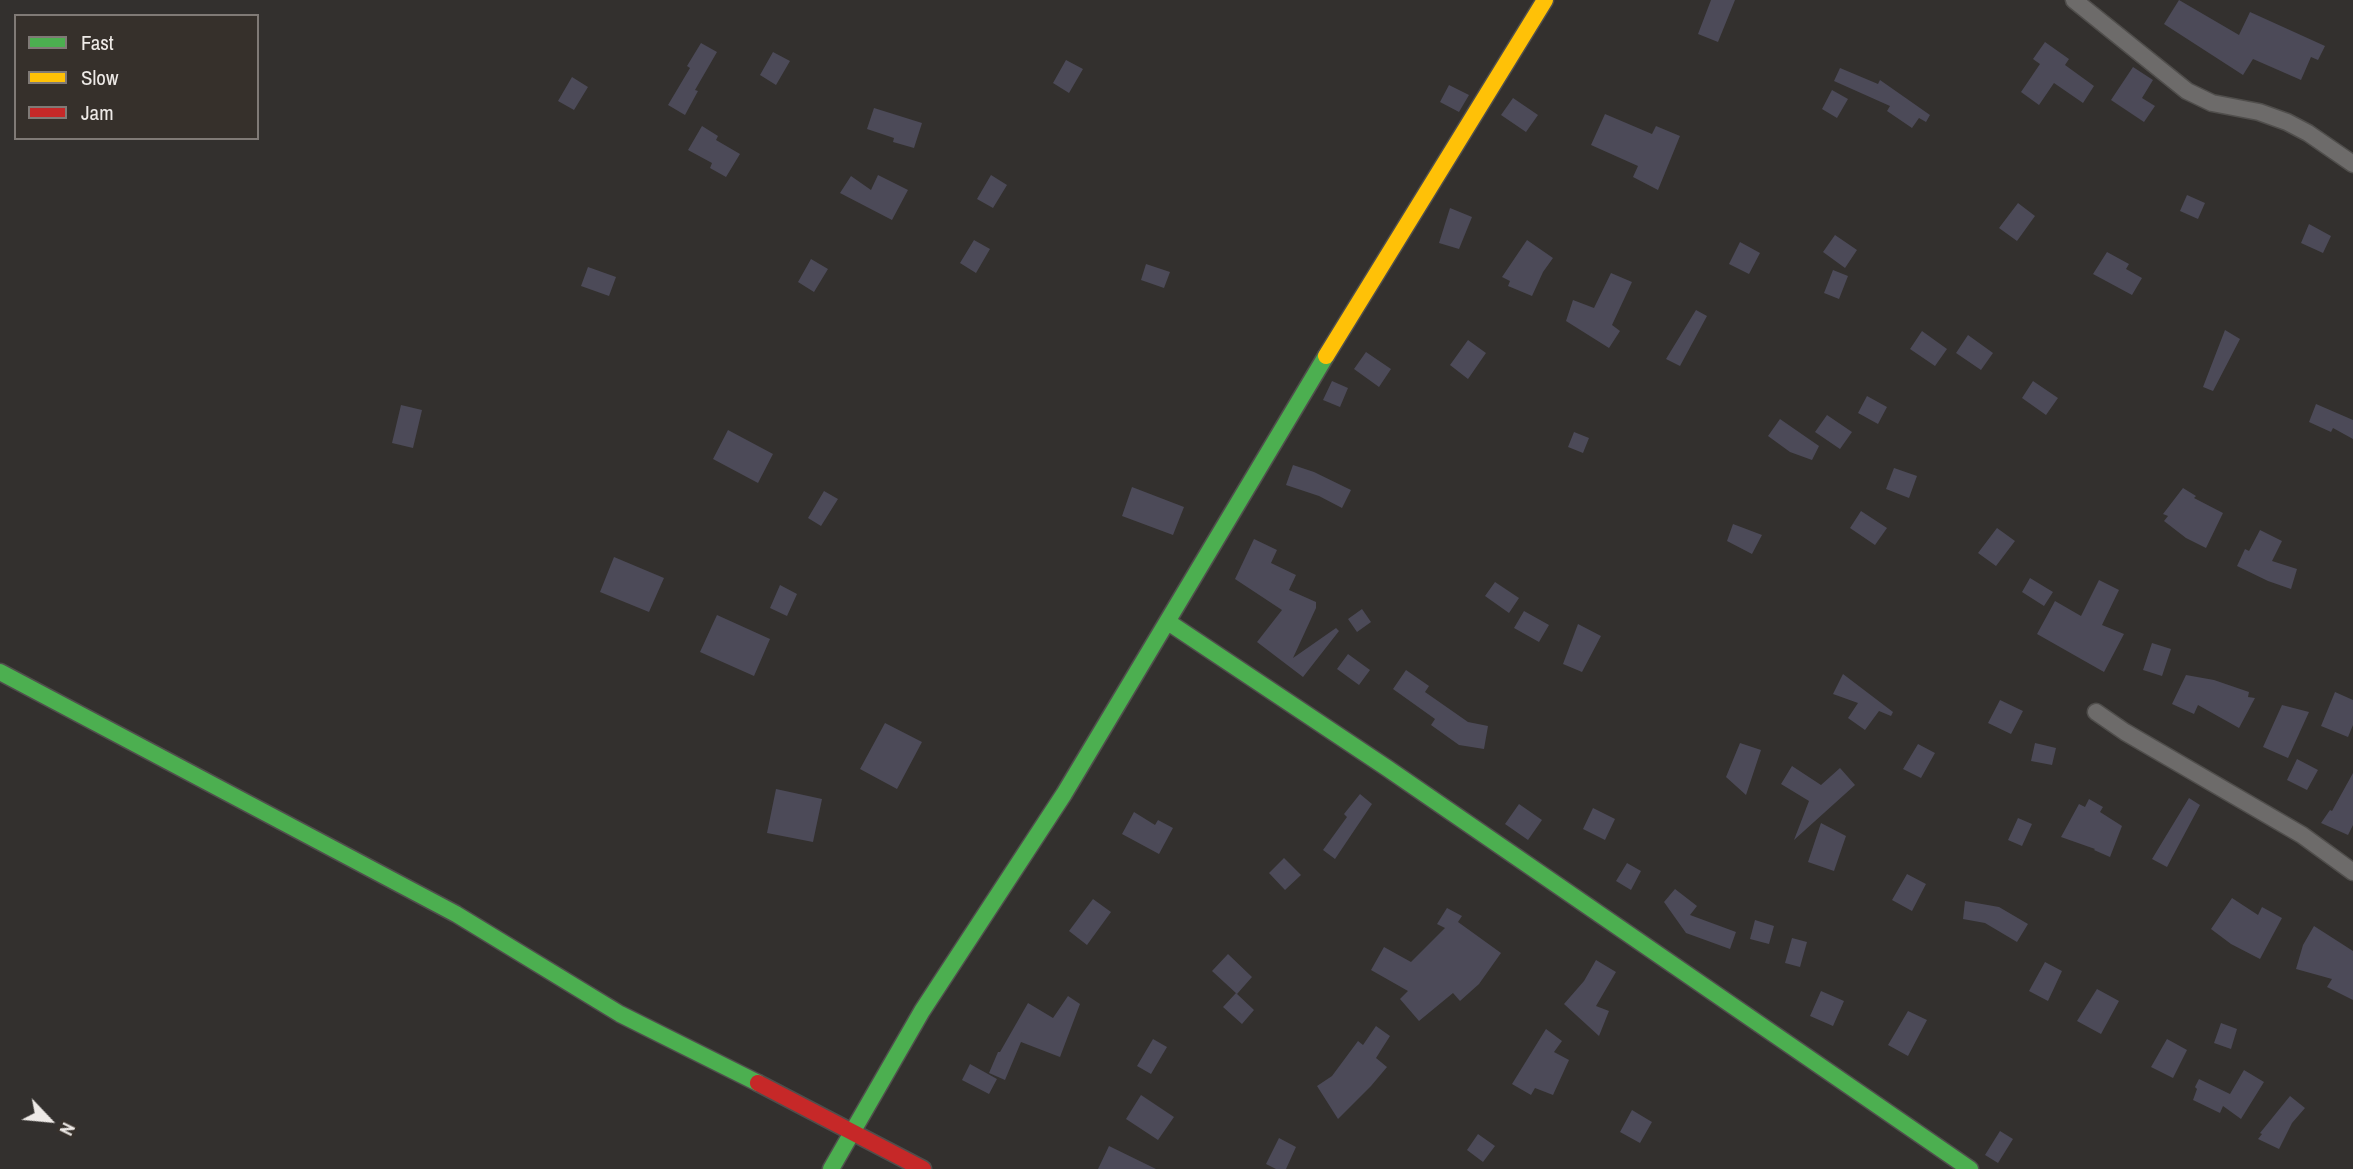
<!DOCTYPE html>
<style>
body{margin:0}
#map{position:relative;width:2353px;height:1169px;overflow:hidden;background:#33302e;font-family:"Archivo Narrow",sans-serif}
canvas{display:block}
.legend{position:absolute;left:14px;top:14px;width:245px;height:126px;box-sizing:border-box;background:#36302b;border:2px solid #807a76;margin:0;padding:9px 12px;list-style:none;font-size:21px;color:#eeeae7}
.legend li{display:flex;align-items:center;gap:14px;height:35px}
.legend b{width:35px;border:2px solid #807a76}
.north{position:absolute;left:14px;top:1085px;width:70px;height:70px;-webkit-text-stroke:5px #36302b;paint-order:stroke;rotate:116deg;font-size:19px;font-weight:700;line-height:28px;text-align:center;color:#eeeae7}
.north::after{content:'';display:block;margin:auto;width:24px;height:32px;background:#eeeae7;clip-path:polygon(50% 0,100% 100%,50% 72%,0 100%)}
</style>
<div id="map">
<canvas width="2353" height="1169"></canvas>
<ul class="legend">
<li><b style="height:9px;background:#4caf50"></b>Fast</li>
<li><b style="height:9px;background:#ffc107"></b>Slow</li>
<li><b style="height:9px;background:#c62828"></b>Jam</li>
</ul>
<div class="north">N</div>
</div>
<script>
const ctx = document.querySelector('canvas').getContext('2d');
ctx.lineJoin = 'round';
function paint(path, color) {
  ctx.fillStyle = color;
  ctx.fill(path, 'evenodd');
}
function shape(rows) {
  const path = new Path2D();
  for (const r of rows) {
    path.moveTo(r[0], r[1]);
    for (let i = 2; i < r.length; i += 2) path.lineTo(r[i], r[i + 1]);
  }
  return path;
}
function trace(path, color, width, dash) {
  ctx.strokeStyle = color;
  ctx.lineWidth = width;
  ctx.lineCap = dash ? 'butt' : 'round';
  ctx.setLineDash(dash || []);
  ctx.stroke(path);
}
const building = shape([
 [1711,0,1735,0,1718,42,1698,34],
 [2179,0,2239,35,2250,12,2325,46,2318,60,2311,57,2301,80,2253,59,2243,75,2164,24],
 [2045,42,2069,59,2065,65,2094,86,2083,103,2054,83,2039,105,2021,92,2040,64,2033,59],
 [701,43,717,52,695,90,698,91,685,115,668,105,690,68,687,66],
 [773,52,790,61,776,85,760,75],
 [1066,60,1083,69,1069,93,1053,83],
 [2133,67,2153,80,2142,98,2155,106,2144,122,2111,100],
 [1840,68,1878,84,1880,80,1930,115,1926,122,1919,118,1912,128,1887,111,1890,106,1834,81],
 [572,77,588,87,574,110,558,101],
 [1449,85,1469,95,1459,112,1440,102],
 [1832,90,1848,99,1837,118,1822,109],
 [1513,98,1538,115,1526,132,1501,115],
 [874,108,922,123,914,148,893,142,894,138,867,129],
 [1605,114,1652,134,1656,126,1680,136,1658,190,1633,177,1638,166,1591,145],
 [702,126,718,136,716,140,740,154,726,177,710,168,712,163,688,150],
 [878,175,908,190,892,220,840,193,851,176,871,190],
 [991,175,1007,185,993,208,977,199],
 [2187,195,2205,203,2198,219,2180,211],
 [2018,203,2035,216,2017,241,1999,228],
 [1450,208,1472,217,1459,249,1439,243],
 [2309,224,2331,236,2323,253,2301,243],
 [1835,235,1857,250,1845,268,1823,252],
 [974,240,990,249,976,273,960,263],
 [1527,240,1553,258,1543,272,1532,296,1508,286,1510,281,1502,277],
 [1740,242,1760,253,1749,274,1729,264],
 [2107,252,2129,264,2126,269,2142,278,2132,295,2093,274],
 [811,259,828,269,814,292,798,282],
 [1146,264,1170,272,1164,288,1141,280],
 [588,267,616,277,609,296,581,286],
 [1833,270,1848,276,1839,299,1824,293],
 [1611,273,1632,282,1612,325,1620,331,1609,348,1566,321,1573,300,1594,308],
 [1696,310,1707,316,1680,366,1666,359],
 [2225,330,2240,339,2213,391,2203,387],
 [1922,331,1947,349,1935,366,1910,349],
 [1968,335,1993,353,1981,370,1956,353],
 [1468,340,1486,353,1468,379,1450,365],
 [1366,352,1391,369,1379,387,1354,369],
 [1332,381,1348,388,1340,407,1323,400],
 [2033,381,2058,398,2046,415,2022,398],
 [1867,396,1887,407,1878,424,1858,413],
 [2316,404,2353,420,2353,439,2333,428,2331,432,2309,422],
 [401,405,422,410,413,448,392,443],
 [1827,415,1852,432,1840,449,1815,432],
 [1780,419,1819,446,1812,460,1790,452,1768,436],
 [728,430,773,454,758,483,713,459],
 [1574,432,1589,438,1583,453,1568,447],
 [1293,465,1314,472,1351,490,1342,508,1319,496,1286,485],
 [1894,468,1917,476,1909,498,1886,489],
 [1132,487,1184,507,1173,535,1122,516],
 [2183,488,2196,496,2194,498,2223,513,2206,548,2186,538,2164,521,2168,516,2163,514],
 [824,491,838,499,821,526,808,518],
 [1861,511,1887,528,1875,545,1850,528],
 [1733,524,1762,535,1752,554,1727,541],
 [1997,528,2015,541,1996,566,1978,553],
 [2260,530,2282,541,2272,561,2297,569,2291,589,2268,581,2237,566,2245,549,2249,551],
 [1254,539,1277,550,1271,563,1296,575,1289,590,1316,602,1316,608,1293,658,1336,628,1339,631,1303,677,1257,642,1282,610,1235,579],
 [614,557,664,578,649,612,600,592],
 [2030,578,2053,592,2044,606,2022,592],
 [2099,580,2119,590,2102,625,2124,634,2104,672,2037,634,2055,601,2081,616],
 [1495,582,1519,598,1509,613,1485,596],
 [780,585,797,594,787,616,770,608],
 [1362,609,1371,622,1357,632,1348,619],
 [1524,611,1549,625,1539,642,1514,628],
 [717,615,770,639,754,676,700,652],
 [1578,624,1601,636,1582,672,1563,664],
 [2152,643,2171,649,2162,676,2143,670],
 [1348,654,1370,670,1359,685,1337,669],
 [1406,670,1429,686,1425,692,1468,722,1488,726,1484,749,1459,745,1431,725,1435,719,1393,689],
 [1843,674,1893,712,1891,716,1879,711,1865,730,1848,718,1858,703,1833,694],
 [2186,675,2214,680,2249,692,2248,697,2255,698,2239,728,2198,705,2194,714,2172,704],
 [2335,692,2353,700,2353,725,2348,737,2321,726],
 [2000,700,2023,711,2011,734,1988,723],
 [2282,705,2309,712,2288,758,2263,747],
 [885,723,922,742,897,789,860,769],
 [1740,743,1761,750,1746,795,1726,777],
 [2035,743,2056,748,2052,765,2031,761],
 [1918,744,1935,753,1921,778,1903,769],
 [2297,759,2318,770,2307,790,2287,780],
 [1792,766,1821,785,1840,768,1855,785,1794,840,1809,801,1781,784],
 [2353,773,2353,825,2348,835,2321,823,2330,810,2332,811],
 [776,789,822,799,813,842,767,833],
 [1360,794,1372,804,1335,859,1323,850,1347,817,1344,814],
 [2189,798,2200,805,2167,867,2152,859],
 [2089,799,2103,807,2100,812,2122,826,2110,857,2094,850,2095,849,2061,837,2079,804,2085,807],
 [1519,804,1542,820,1528,840,1505,824],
 [1593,808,1615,819,1605,840,1583,829],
 [1134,812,1155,825,1158,820,1173,828,1159,854,1122,834],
 [2018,818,2032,824,2022,846,2008,840],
 [1821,823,1846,836,1834,871,1808,862],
 [1284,858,1301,875,1285,890,1269,873],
 [1627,863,1641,871,1631,890,1616,881],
 [1907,874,1926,884,1912,911,1892,900],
 [1675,889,1697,906,1690,915,1736,932,1730,949,1686,933,1664,902],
 [2232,898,2258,915,2262,907,2282,918,2260,959,2231,944,2211,929],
 [1093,899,1111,912,1087,945,1069,931],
 [1965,901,1999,907,2028,924,2017,942,1985,923,1963,919],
 [1447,908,1462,916,1458,922,1501,953,1479,984,1460,1001,1453,993,1419,1021,1400,999,1408,991,1371,970,1384,947,1411,962,1445,928,1437,924],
 [1755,920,1774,926,1769,944,1750,939],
 [2314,926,2353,951,2353,1000,2327,987,2332,979,2296,969,2303,945],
 [1792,938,1807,942,1800,967,1785,963],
 [1228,954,1252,977,1237,994,1212,971],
 [1596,960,1616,972,1596,1006,1609,1011,1599,1036,1564,1004,1584,981],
 [2045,962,2062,971,2048,1001,2029,991],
 [2097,989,2119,1001,2101,1034,2077,1021],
 [1821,991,1844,1001,1833,1026,1810,1016],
 [1236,993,1254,1010,1242,1024,1223,1007],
 [1068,996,1080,1004,1060,1057,1021,1042,1005,1080,989,1073,998,1052,1000,1052,1028,1003,1053,1018],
 [1908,1011,1927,1020,1908,1056,1888,1045],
 [2221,1023,2237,1029,2231,1049,2214,1043],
 [1376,1026,1390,1036,1376,1058,1387,1067,1371,1086,1338,1119,1317,1086,1332,1076,1358,1041,1363,1045],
 [1546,1029,1562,1041,1554,1052,1569,1060,1553,1095,1535,1088,1531,1095,1512,1084],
 [1153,1039,1167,1047,1151,1074,1137,1066],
 [2167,1039,2187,1050,2173,1078,2151,1067],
 [970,1064,997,1079,989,1094,962,1080],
 [2244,1070,2264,1082,2241,1119,2223,1106,2220,1113,2193,1100,2197,1089,2195,1087,2199,1079,2230,1094],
 [1141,1095,1174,1117,1158,1140,1126,1119],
 [2290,1096,2305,1108,2292,1123,2279,1149,2258,1139,2262,1134,2260,1133],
 [1632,1110,1652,1122,1640,1143,1620,1132],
 [2000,1131,2013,1139,1998,1163,1985,1155],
 [1478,1134,1495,1146,1483,1162,1467,1150],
 [1279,1138,1296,1147,1286,1169,1276,1169,1266,1164],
 [1109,1146,1156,1169,1098,1169]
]);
const street = shape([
 [2074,0,2187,91,2212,103,2259,112,2287,122,2308,133,2353,164],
 [2096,712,2125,732,2302,835,2353,872]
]);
const fast = shape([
 [1168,622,1387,768,1970,1169],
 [0,672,456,914,620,1014,758,1083],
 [831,1169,922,1011,1064,794,1326,356]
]);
const slow = shape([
 [1326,356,1545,0]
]);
const jam = shape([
 [758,1083,923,1169]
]);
paint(building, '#4c4a58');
trace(street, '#504e4c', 19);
trace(fast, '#504e4c', 19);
trace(slow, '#504e4c', 19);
trace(jam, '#504e4c', 19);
trace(street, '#6d6b6a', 16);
trace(fast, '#4caf50', 16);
trace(slow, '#ffc107', 16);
trace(jam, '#c62828', 16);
</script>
